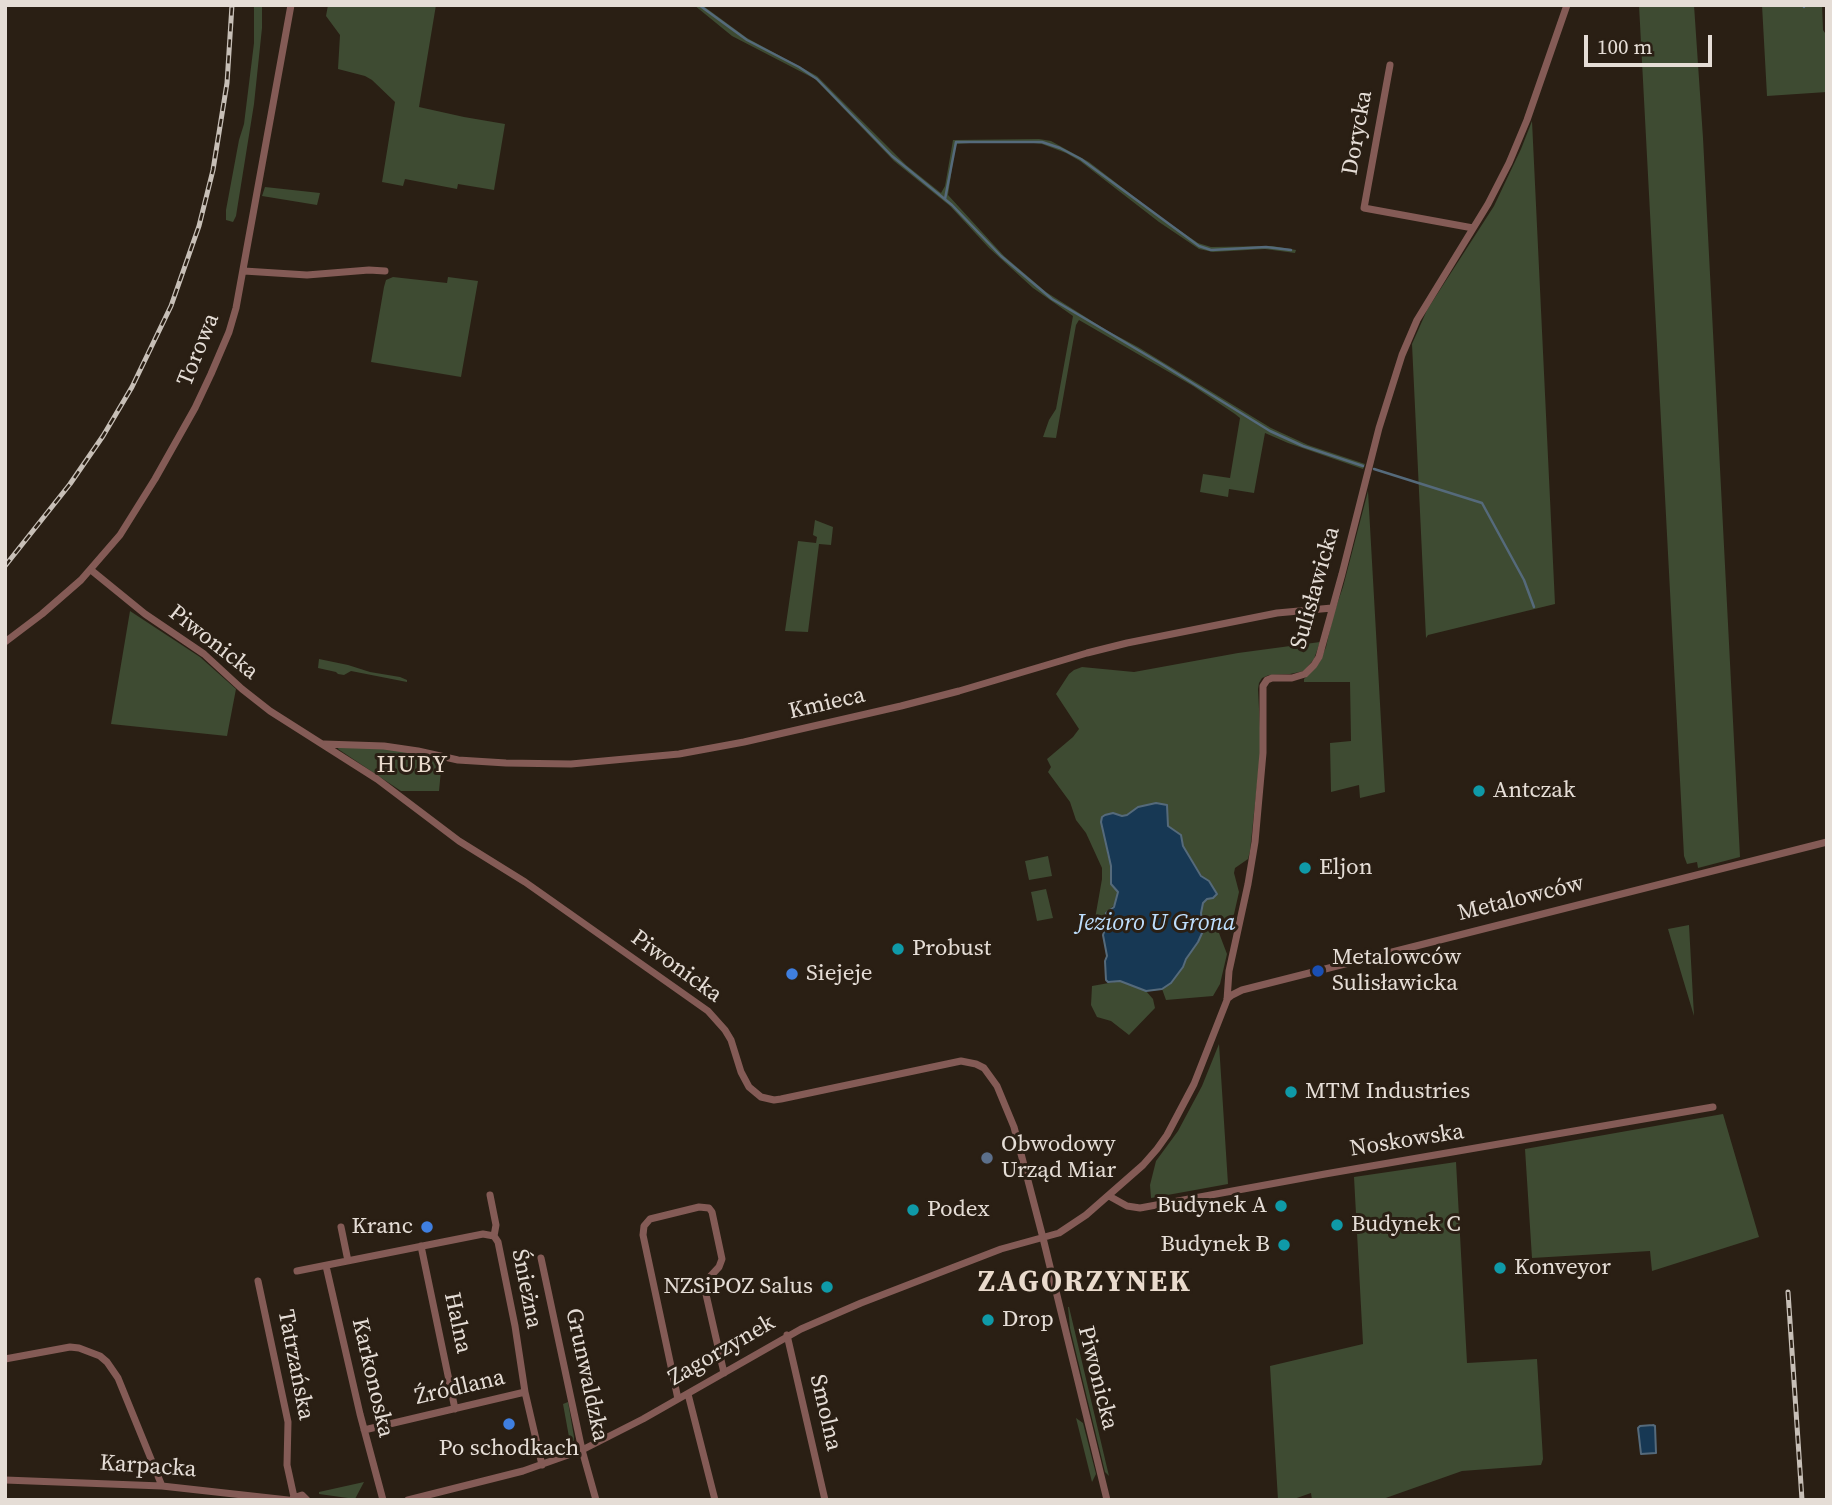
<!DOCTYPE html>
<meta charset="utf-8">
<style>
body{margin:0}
#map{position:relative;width:1832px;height:1505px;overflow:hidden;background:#2a1f14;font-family:"Source Serif 4",serif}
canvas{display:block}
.frame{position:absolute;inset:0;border:7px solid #e5ddd6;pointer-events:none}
.scale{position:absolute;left:1584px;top:35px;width:128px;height:32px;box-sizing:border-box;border:4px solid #e5ddd6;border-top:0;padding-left:9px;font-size:21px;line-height:24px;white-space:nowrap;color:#e5ddd6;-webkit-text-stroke:5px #2a1f14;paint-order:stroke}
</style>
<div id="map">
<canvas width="1832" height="1505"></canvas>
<div class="frame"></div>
<div class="scale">100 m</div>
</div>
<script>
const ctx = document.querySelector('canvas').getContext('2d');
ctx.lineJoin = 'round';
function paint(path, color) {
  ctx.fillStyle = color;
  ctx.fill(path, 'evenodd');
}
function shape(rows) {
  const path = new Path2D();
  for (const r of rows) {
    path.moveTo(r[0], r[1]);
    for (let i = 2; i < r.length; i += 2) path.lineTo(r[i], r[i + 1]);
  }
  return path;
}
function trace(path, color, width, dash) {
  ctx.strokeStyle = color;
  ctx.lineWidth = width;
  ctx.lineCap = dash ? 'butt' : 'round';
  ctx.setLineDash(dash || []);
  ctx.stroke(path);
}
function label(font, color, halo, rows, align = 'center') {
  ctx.font = font + ' "Source Serif 4",serif';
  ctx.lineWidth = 6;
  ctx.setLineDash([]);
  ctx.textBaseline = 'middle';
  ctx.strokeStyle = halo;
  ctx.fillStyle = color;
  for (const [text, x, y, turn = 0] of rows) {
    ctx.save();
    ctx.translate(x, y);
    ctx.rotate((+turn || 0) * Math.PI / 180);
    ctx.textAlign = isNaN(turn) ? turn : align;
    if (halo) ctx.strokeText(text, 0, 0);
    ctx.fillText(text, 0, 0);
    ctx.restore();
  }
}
const green = shape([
 [254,5,262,5,262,28,254,104,236,216,233,222,226,220,226,210,239,140,244,124,254,43],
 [328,5,436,5,419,107,464,117,505,124,494,190,458,184,457,189,405,179,403,186,382,182,395,102,372,80,365,76,338,69,340,35,326,16],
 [694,5,702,5,747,38,817,76,906,165,941,193,945,186,953,140,1039,139,1051,141,1089,162,1163,219,1198,243,1211,247,1272,246,1296,250,1295,253,1265,249,1213,252,1199,249,1159,222,1080,161,1066,153,1042,144,1025,142,970,143,957,144,955,148,948,195,1004,256,1046,292,1106,330,1138,347,1271,428,1308,445,1365,464,1363,469,1288,443,1265,433,1254,493,1229,489,1228,497,1200,492,1203,474,1230,478,1240,418,1235,414,1193,386,1079,320,1076,325,1056,438,1043,437,1049,420,1056,409,1073,316,1033,288,989,248,950,206,894,161,815,79,732,36],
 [1639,5,1694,5,1703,138,1740,857,1698,868,1697,862,1687,864,1684,856],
 [1762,5,1822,5,1823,30,1827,36,1827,92,1767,96],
 [1532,121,1555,604,1428,635,1426,638,1412,344,1427,310,1494,206,1521,149],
 [265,187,320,193,317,205,262,196],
 [393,277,447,283,448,277,478,281,461,377,371,362,384,287,386,280],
 [1368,491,1385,792,1360,798,1359,785,1331,792,1330,743,1351,741,1350,682,1304,682,1304,679,1319,663,1326,647,1333,616,1343,587],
 [815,520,833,527,831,545,819,544,808,632,785,631,798,541,816,543,817,537,813,535],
 [130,611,200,657,236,689,227,736,111,724],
 [1320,642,1314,659,1304,671,1290,674,1269,675,1262,678,1259,683,1258,689,1261,747,1250,851,1248,859,1235,868,1234,873,1239,892,1232,923,1220,929,1219,933,1227,954,1220,984,1213,996,1166,1000,1162,989,1171,983,1183,967,1186,959,1198,942,1203,931,1201,913,1203,903,1207,899,1204,879,1183,846,1177,832,1168,826,1167,805,1138,807,1127,815,1122,816,1118,814,1107,852,1111,866,1111,884,1118,892,1116,903,1106,913,1107,923,1104,932,1093,930,1102,879,1102,868,1086,833,1076,820,1070,802,1048,772,1051,767,1047,759,1073,737,1079,729,1056,694,1069,674,1074,670,1082,667,1134,672,1238,653],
 [319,659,348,665,370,672,400,677,407,680,407,682,351,671,344,675,338,674,336,672,318,668],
 [339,746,373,747,403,751,442,760,439,791,401,791,338,749],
 [1048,856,1052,876,1029,880,1025,861],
 [1046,889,1053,918,1037,921,1031,892],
 [1689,925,1694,1016,1668,929],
 [1120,981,1146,991,1153,999,1155,1008,1129,1035,1111,1021,1097,1017,1091,1005,1092,986],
 [1219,1044,1228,1184,1151,1198,1150,1185,1156,1161,1178,1131,1202,1086],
 [1723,1114,1759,1237,1652,1271,1650,1251,1532,1258,1525,1149],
 [1456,1162,1467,1363,1537,1359,1543,1459,1541,1465,1462,1471,1380,1500,1312,1500,1311,1493,1291,1500,1278,1500,1270,1366,1363,1344,1354,1177],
 [1068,1307,1069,1307,1109,1476,1105,1472,1070,1328],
 [568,1402,574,1437,573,1446,567,1452,560,1455,559,1452,550,1454,547,1453,544,1446,549,1450,568,1443,569,1437,563,1404],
 [1076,1418,1083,1423,1096,1474,1092,1482],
 [364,1482,355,1499,319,1494,319,1492]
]);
const water = shape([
 [1156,803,1167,805,1168,826,1181,835,1183,846,1201,876,1209,881,1217,894,1213,898,1207,899,1203,903,1201,913,1203,931,1198,942,1186,959,1183,967,1171,983,1162,989,1146,991,1120,981,1108,982,1106,980,1105,961,1107,956,1103,935,1107,923,1106,913,1114,907,1118,892,1111,884,1111,866,1101,822,1102,817,1105,815,1113,813,1122,816,1127,815,1138,807,1156,803],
 [1653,1425,1655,1426,1656,1453,1641,1454,1638,1428,1640,1426,1653,1425]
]);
const stream = shape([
 [699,5,747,40,799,67,817,79,892,156,952,205,1001,256,1052,299,1160,363,1270,431,1303,446,1363,466],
 [1804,5,1804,7],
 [945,199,956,142,1042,142,1060,148,1081,159,1199,246,1211,250,1266,247,1291,250],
 [1374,469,1482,503,1524,580,1534,607]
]);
const street = shape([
 [1390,65,1364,208,1473,228],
 [244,271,307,275,369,270,385,271],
 [91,570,145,614,204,654,242,689,270,711,377,779,459,841,525,882,708,1011,725,1030,731,1040,741,1072,749,1087,761,1097,774,1100,781,1099,961,1061,976,1064,984,1068,997,1086,1014,1127,1043,1238,1107,1500],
 [5,642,42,614,81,580,120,535,155,479,195,408,211,374,229,332,236,308,291,5],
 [324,744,384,746,418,751,458,760,506,763,571,764,679,754,744,742,901,706,959,691,1087,653,1127,643,1277,613,1332,608],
 [1227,999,1232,995,1242,990,1827,842],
 [490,1195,496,1225,494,1236],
 [1109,1196,1127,1206,1140,1208,1325,1174,1713,1107],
 [341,1227,348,1261],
 [421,1246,455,1409],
 [541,1258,582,1450,596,1500],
 [326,1266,360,1414,383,1500],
 [297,1271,483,1234,494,1236,498,1242,515,1326,525,1392,542,1465],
 [258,1281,288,1422,287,1465,294,1497],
 [787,1335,825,1500],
 [5,1359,70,1347,79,1348,100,1356,107,1362,118,1378,162,1486],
 [688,1394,715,1500],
 [678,1399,643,1235,644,1226,650,1219,699,1207,709,1208,712,1212,722,1259,719,1267,706,1281,705,1290,724,1373],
 [364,1430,525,1392],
 [5,1480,162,1486,288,1500],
 [293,1498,302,1495,307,1500],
 [408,1500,523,1471,582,1450,643,1419,801,1329,861,1303,1001,1249,1059,1233,1086,1215,1143,1165,1157,1149,1167,1135,1194,1084,1227,1000,1229,971,1248,884,1255,842,1263,753,1263,686,1267,680,1272,678,1292,678,1305,674,1314,665,1319,657,1342,574,1379,428,1402,355,1417,320,1488,204,1509,163,1527,120,1567,5]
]);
const rail = shape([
 [5,566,70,484,103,436,132,387,171,306,199,226,213,170,227,83,232,5],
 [1788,1292,1802,1500]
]);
const markers = [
 [1479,791,7,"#0f9aa8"],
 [1305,868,7,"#0f9aa8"],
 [898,949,7,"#0f9aa8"],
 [1318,971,7,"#1a4fb4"],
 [792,974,7,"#3f7fe0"],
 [1291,1092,7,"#0f9aa8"],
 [987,1158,7,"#5c6f8a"],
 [1281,1206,7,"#0f9aa8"],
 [913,1210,7,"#0f9aa8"],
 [1337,1225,7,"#0f9aa8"],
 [427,1227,7,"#3f7fe0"],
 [1284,1245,7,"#0f9aa8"],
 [1500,1268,7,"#0f9aa8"],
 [827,1287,7,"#0f9aa8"],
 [988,1320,7,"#0f9aa8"],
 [509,1424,7,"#3f7fe0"]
];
const streetNames = [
 ["Dorycka",1358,133,-80],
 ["Torowa",199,350,-68],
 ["Sulisławicka",1316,588,-74],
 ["Piwonicka",213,643,38],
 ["Kmieca",827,704,-13],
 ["Metalowców",1521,899,-14],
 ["Piwonicka",676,967,36],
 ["Noskowska",1407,1141,-9],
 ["Śnieżna",526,1289,79],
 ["Halna",457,1323,78],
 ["Zagorzynek",722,1351,-30],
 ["Tatrzańska",295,1365,79],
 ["Grunwaldzka",586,1375,78],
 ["Karkonoska",372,1378,77],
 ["Piwonicka",1097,1378,76],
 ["Źródlana",460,1388,-13],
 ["Smolna",825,1413,77],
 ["Karpacka",148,1467,4]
];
const poiNames = [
 ["Antczak",1493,791],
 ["Eljon",1319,868],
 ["Probust",912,949],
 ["Metalowców",1332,958],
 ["Sulisławicka",1332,984],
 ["Siejeje",806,974],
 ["MTM Industries",1305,1092],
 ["Obwodowy",1001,1145],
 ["Urząd Miar",1001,1171],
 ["Budynek A",1267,1206,"right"],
 ["Podex",927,1210],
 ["Budynek C",1351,1225],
 ["Kranc",413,1227,"right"],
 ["Budynek B",1270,1245,"right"],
 ["Konveyor",1514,1268],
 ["NZSiPOZ Salus",813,1287,"right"],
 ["Drop",1002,1320],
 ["Po schodkach",509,1449,"center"]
];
const neighbourhoodNames = [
 ["HUBY",413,766]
];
const waterNames = [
 ["Jezioro U Grona",1156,924]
];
const districtNames = [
 ["ZAGORZYNEK",1085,1283]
];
paint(green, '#3e4b32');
paint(water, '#173854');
trace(water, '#556a7b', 2);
trace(stream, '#556a7b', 2.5);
trace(street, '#845b56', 7);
trace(rail, '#c7bfb7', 5);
trace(rail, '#2a1f14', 2.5, [8]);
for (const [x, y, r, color] of markers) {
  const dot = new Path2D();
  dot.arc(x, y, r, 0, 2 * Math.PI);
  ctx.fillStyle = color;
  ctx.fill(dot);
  trace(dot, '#2a1f14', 2.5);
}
label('23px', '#e5ddd6', '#2a1f14', streetNames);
label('23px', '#e5ddd6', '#2a1f14', poiNames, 'left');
ctx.letterSpacing = '2px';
label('24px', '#eadbcd', '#2a1f14', neighbourhoodNames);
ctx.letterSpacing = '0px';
label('italic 24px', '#bedffe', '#2a1f14', waterNames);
ctx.letterSpacing = '2px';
label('bold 30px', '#eadbcd', '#2a1f14', districtNames);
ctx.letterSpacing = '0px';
</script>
